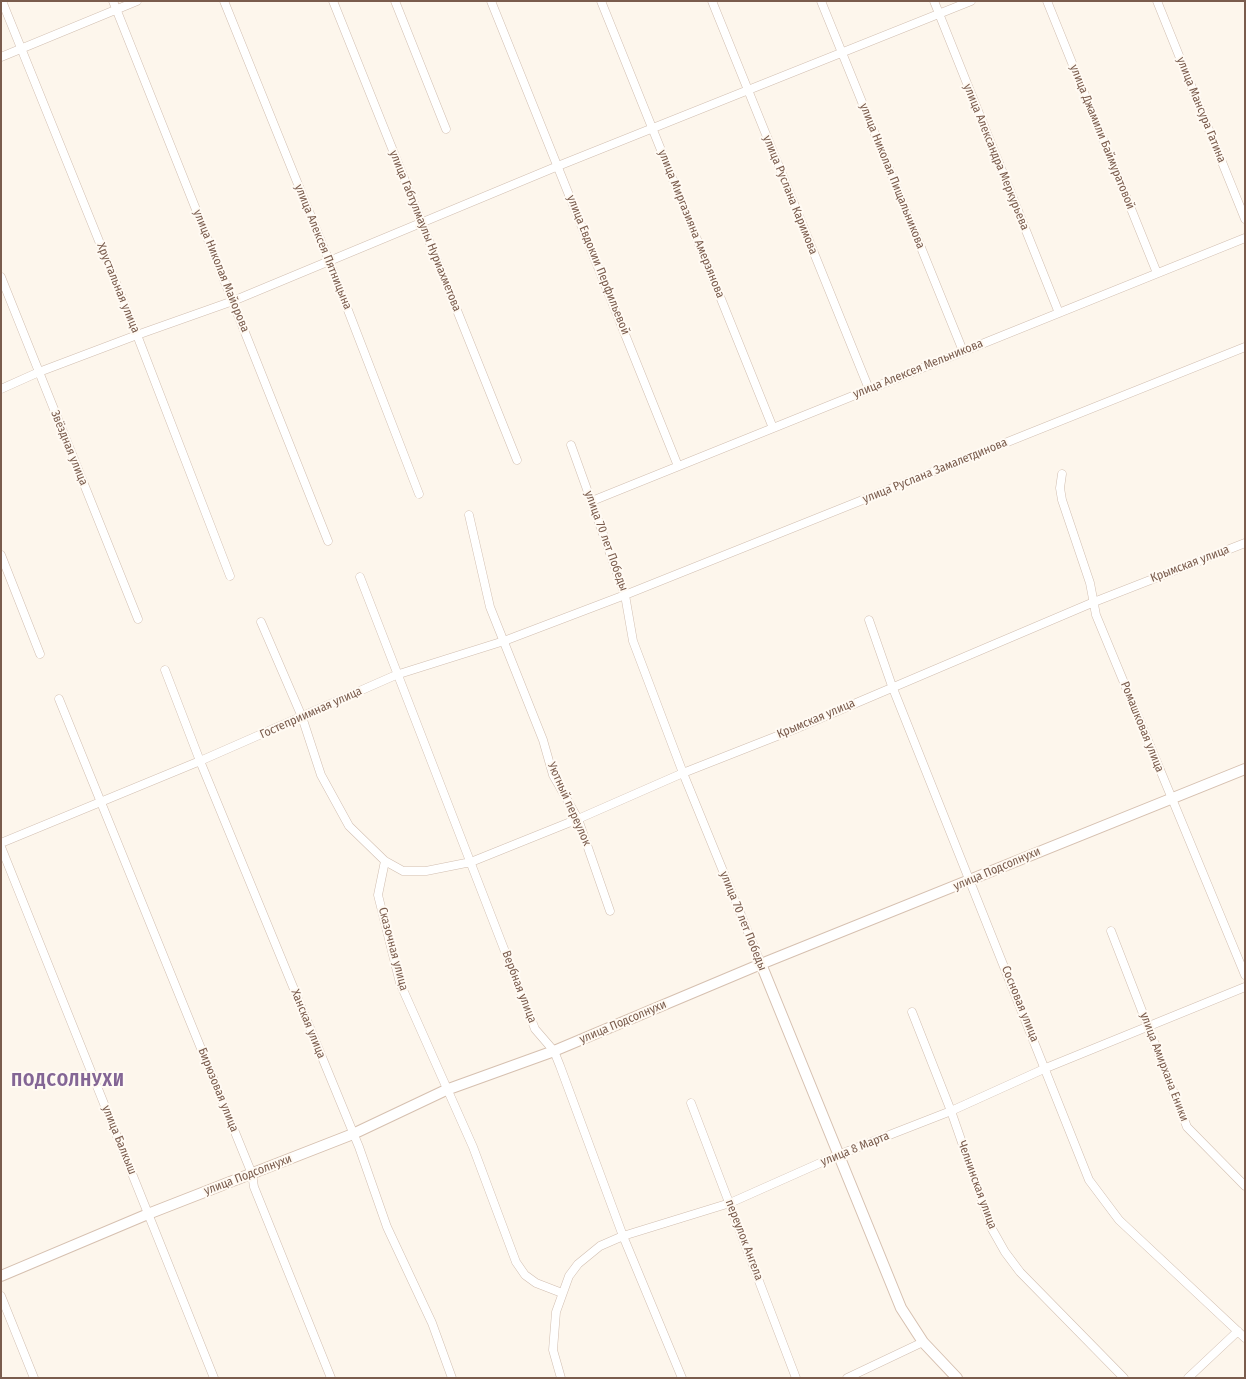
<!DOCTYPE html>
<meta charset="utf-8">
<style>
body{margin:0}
#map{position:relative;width:1246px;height:1379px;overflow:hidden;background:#fdf6ec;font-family:"Fira Sans Condensed",sans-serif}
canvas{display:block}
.frame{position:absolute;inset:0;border:2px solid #7a5c4d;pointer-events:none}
</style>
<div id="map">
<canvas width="1246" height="1379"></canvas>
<div class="frame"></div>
</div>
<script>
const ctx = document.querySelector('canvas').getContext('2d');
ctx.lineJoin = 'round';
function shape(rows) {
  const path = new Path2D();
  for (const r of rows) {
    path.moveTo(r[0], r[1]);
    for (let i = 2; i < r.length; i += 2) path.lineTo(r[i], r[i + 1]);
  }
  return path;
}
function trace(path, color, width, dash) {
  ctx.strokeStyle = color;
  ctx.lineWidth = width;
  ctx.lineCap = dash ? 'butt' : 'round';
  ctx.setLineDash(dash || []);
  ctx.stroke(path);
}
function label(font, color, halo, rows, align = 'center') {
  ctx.font = font + ' "Fira Sans Condensed",sans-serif';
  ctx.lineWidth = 4;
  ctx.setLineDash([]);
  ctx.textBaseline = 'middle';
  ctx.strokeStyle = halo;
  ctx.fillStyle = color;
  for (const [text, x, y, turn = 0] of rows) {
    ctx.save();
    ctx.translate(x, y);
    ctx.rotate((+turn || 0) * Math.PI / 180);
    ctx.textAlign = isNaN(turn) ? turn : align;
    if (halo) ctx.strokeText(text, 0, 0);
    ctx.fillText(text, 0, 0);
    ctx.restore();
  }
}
const street = shape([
 [2,1,137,335,230,576],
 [113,1,328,541],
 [224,1,329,261,419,494],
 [333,1,517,460],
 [395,1,446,129],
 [491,1,678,466],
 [601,1,773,428],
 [712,1,869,389],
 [821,1,963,351],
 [934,1,1059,313],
 [1047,1,1157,273],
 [1157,1,1245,219],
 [1,57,137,1],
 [1,277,138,619],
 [1,389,39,372,137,335,233,301,558,166,971,1],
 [571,445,625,595,633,641,683,773,761,964],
 [1062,474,1060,488,1062,500,1090,583,1096,615,1245,975],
 [592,501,1245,238],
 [469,515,490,607,543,740,553,775,578,819,610,911],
 [1,555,40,654],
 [360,577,535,1029,554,1051,560,1066,623,1236,682,1378],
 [869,620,892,686,1089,1180,1119,1220,1245,1338],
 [261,622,302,717,321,775,349,826,385,861,403,871,426,871,471,862,578,819,683,773,795,729,1094,602,1245,543],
 [165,670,200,761,359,1147,387,1227,432,1323,452,1378],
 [59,699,252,1174,254,1187,331,1378],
 [1,843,200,761,396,675,504,641,625,595,1245,347],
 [1,847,214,1378],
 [385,861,378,895,400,983,473,1147,516,1262,525,1275,536,1283,562,1293],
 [1111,931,1187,1127,1245,1186],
 [912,1012,951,1111,992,1229,1005,1252,1020,1272,1124,1378],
 [691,1103,796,1378],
 [1,1296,34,1378],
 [561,1378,553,1350,556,1312,569,1276,578,1264,600,1246,623,1236,730,1203,838,1155,951,1111,1046,1068,1245,987],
 [847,1378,923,1342],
 [1188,1378,1238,1331]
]);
const secondary = shape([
 [761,964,901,1308,923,1342,957,1378],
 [1,1276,148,1214,353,1134,446,1090,554,1051,761,964,1245,769]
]);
const streetNames = [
 ["улица Мансура Гатина",1201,110,68],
 ["улица Джамили Баймуратовой",1102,137,68],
 ["улица Александра Меркурьева",996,157,68],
 ["улица Николая Пищальникова",892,176,68],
 ["улица Руслана Каримова",790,195,68],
 ["улица Миргазияна Амерзянова",691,224,68],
 ["улица Габтулмаулы Нуриахметова",425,231,68],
 ["улица Алексея Пятницына",323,247,68],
 ["улица Евдокии Перфильевой",598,265,68],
 ["улица Николая Майорова",221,271,68],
 ["Хрустальная улица",118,288,68],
 ["улица Алексея Мельникова",918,369,-22],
 ["Звёздная улица",69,448,68],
 ["улица Руслана Замалетдинова",935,471,-22],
 ["улица 70 лет Победы",606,541,70],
 ["Крымская улица",1190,564,-21],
 ["Гостеприимная улица",311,713,-24],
 ["Крымская улица",816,719,-23],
 ["Ромашковая улица",1142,727,68],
 ["Уютный переулок",569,804,66],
 ["улица Подсолнухи",997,869,-23],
 ["улица 70 лет Победы",743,921,68],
 ["Сказочная улица",393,949,75],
 ["Вербная улица",519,987,69],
 ["Сосновая улица",1020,1004,68],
 ["улица Подсолнухи",623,1022,-23],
 ["Ханская улица",308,1024,68],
 ["улица Амирхана Еники",1164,1067,69],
 ["Бирюзовая улица",218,1090,68],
 ["улица Балкыш",119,1140,68],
 ["улица 8 Марта",855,1149,-22],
 ["улица Подсолнухи",248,1175,-21],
 ["Челнинская улица",977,1185,70],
 ["переулок Ангела",744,1240,69]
];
const districtNames = [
 ["ПОДСОЛНУХИ",68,1081]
];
trace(street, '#d1beb0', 9);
trace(secondary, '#d6c0b0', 12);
trace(street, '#fff', 8);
trace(secondary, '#fff', 10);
label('12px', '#7a5c4d', '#fffaf3', streetNames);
ctx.letterSpacing = '1px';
label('bold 18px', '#846695', '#fffaf3', districtNames);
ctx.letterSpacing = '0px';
</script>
